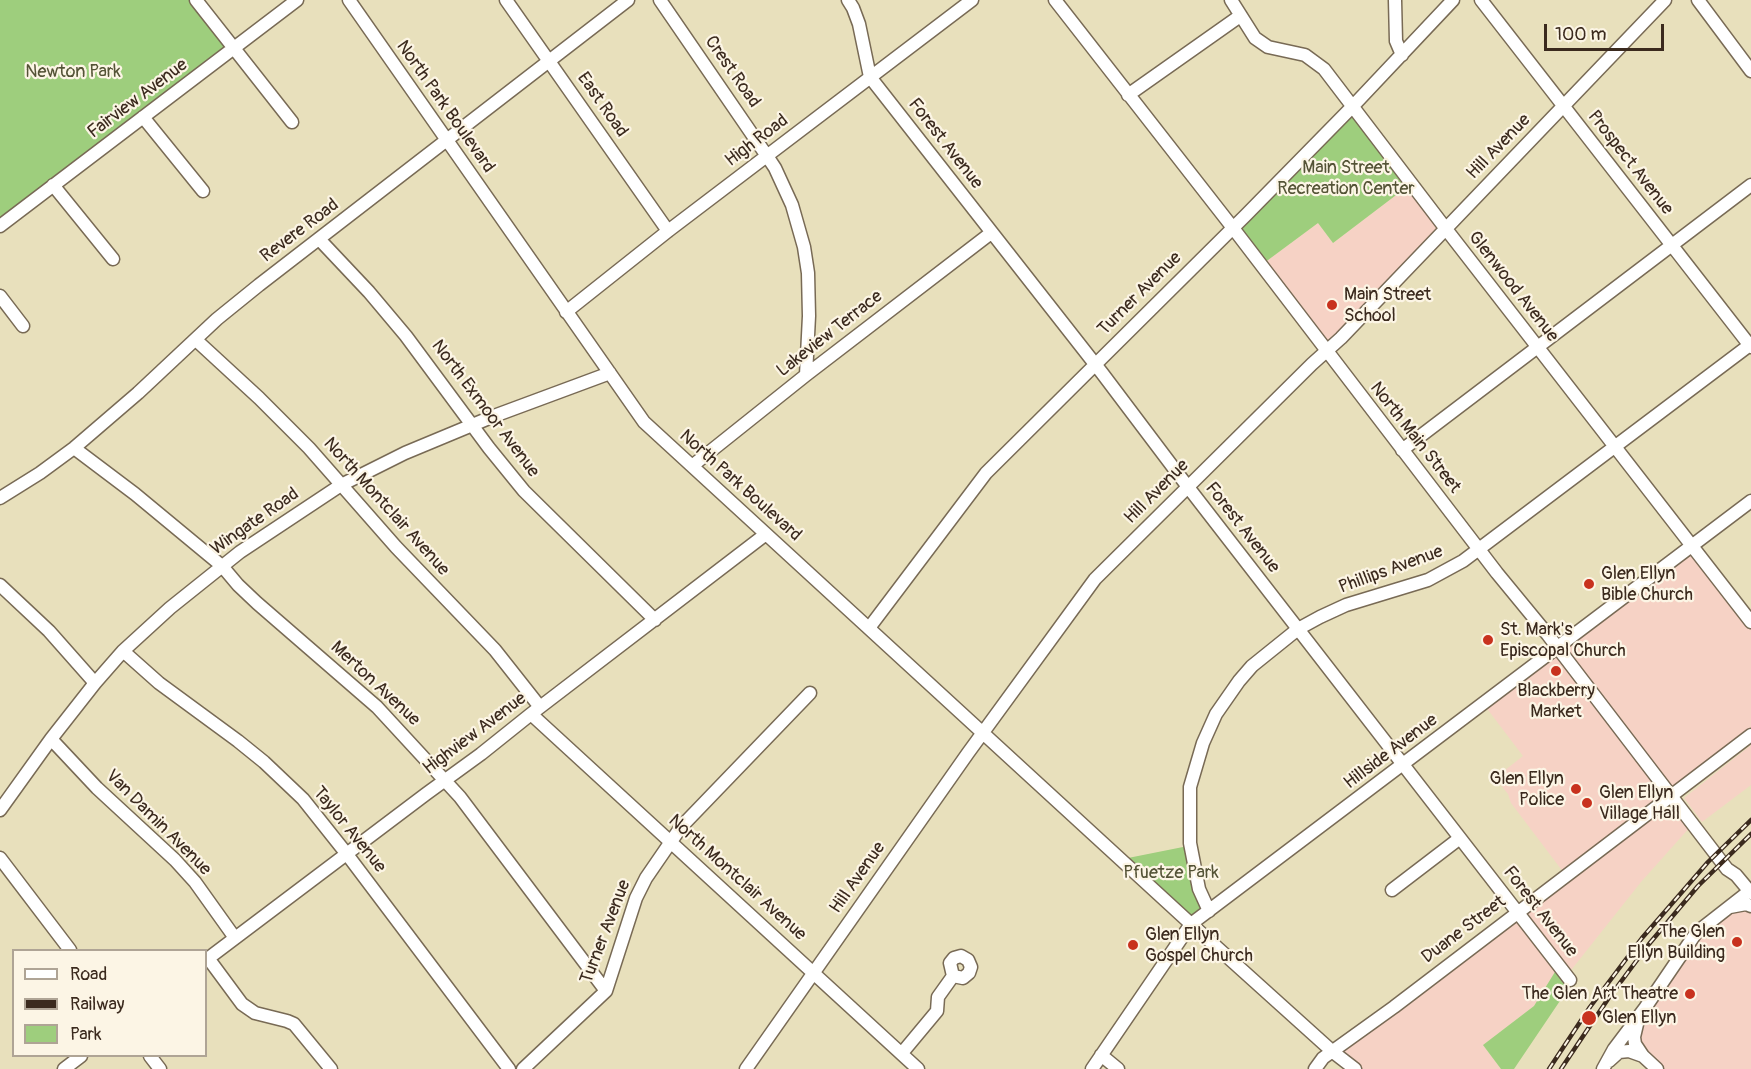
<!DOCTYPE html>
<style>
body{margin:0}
#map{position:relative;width:1751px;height:1069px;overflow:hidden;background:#e8e0bc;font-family:Pangolin,sans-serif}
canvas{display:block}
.legend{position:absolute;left:12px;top:949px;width:195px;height:108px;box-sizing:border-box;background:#fcf5e5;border:2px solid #afa495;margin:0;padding:8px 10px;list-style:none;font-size:18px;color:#3b2a1e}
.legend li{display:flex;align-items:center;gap:12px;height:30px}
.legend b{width:30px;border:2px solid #afa495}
.scale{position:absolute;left:1544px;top:24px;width:120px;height:27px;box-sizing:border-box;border:3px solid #3b2a1e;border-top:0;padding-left:8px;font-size:18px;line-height:21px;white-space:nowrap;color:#3b2a1e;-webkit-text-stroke:4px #fcf5e5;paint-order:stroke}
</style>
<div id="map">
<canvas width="1751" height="1069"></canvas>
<ul class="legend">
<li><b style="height:8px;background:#fff"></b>Road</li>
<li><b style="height:8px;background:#3b2a1e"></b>Railway</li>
<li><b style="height:16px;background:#9ece7d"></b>Park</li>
</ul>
<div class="scale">100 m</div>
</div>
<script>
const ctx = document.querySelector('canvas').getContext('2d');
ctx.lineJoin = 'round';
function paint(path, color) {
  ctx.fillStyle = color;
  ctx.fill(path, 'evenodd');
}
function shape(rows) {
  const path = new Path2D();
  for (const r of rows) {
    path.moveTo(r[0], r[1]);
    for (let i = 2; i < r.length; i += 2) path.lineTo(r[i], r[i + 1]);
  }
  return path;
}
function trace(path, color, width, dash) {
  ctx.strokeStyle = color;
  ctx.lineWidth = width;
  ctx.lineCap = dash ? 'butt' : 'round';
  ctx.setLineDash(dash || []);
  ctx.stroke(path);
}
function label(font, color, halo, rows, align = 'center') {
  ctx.font = font + ' Pangolin,sans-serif';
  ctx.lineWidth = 4.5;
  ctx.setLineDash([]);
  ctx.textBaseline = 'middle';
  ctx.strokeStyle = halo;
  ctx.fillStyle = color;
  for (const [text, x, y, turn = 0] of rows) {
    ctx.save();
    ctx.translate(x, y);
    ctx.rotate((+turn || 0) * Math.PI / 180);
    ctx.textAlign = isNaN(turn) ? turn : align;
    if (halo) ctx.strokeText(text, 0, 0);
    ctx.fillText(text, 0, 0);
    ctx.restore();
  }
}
const built = shape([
 [1408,186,1442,229,1327,347,1264,263,1318,223,1333,243],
 [1693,548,1751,625,1751,732,1671,793,1561,649],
 [1557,651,1666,795,1564,873,1511,803,1508,794,1495,778,1523,756,1485,706],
 [1751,745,1751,785,1702,822,1684,798],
 [1666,809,1678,813,1691,826,1641,882,1568,974,1521,911],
 [1746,896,1751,902,1751,1069,1658,1069,1624,1040,1698,934],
 [1517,914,1558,967,1534,1006,1483,1045,1501,1069,1357,1069,1336,1052]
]);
const green = shape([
 [0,0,191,0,223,42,223,48,0,219],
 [1351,111,1408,186,1333,243,1318,223,1264,263,1238,228],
 [1188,846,1202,911,1190,920,1123,859],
 [1558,967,1570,986,1514,1069,1501,1069,1483,1045,1534,1006]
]);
const minor = shape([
 [196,0,292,122],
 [349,0,644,422,1191,924,1333,1052,1355,1069],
 [506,0,668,231],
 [660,0,767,156,775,168,792,205,804,247,808,273,809,316,806,375],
 [848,0,853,8,859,24,870,77,1102,373,1188,487,1570,980],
 [1055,0,1233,228,1497,573,1548,635,1727,869,1736,875,1751,893],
 [1231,0,1255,38,1268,47,1305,55,1324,69,1446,229,1751,622],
 [1395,0,1396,41,1402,55],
 [1481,0,1751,347],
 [1698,0,1751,71],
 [1128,95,1240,16],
 [143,117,203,191],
 [53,185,113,259],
 [0,226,297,0],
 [319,239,369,292,406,336,489,448,524,491,655,620],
 [0,296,23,326],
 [566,312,668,231,972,0],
 [196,340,259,398,309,448,396,547,495,650,540,707],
 [74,448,135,494,222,566,238,585,257,603,377,707,460,797,606,991],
 [1402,450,1751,185],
 [692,466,806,375,991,233],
 [0,498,40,473,74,448,138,393,217,319,259,285,628,0],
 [0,585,49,631,95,683],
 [869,628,986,473,1246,215,1353,106,1453,0],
 [123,651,159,683,238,741,264,762,303,799,346,853,509,1069],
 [531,714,918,1069],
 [51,739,97,788,175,860,195,882,235,938],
 [0,810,51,739,95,683,123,651,170,608,240,552,341,485,405,453,494,416,610,373],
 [0,858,70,950],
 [1392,890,1460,838],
 [1730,907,1746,904,1751,906],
 [1209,911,1199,889,1190,843,1190,787,1203,743,1216,714,1239,681,1252,666,1298,629,1320,617,1346,605,1428,580,1463,561,1751,344],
 [208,958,242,1004,255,1013,287,1021,294,1024,331,1069],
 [206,960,426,794,481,754,531,714,766,534],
 [1638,1020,1634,1037,1635,1044,1643,1056],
 [902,1053,937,1011,938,997,953,976,963,978,969,973,971,967,968,960,961,956,954,958,950,963,953,976],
 [1101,1055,1118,1069],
 [150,1056,160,1069],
 [1609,1061,1619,1052,1629,1051,1643,1056,1657,1069],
 [64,1069,81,1056],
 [523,1069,606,991,636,898,646,878,681,827,810,693],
 [746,1069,968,753,1095,579,1312,364,1341,338,1665,0],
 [1092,1069,1191,924,1751,501],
 [1315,1069,1323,1058,1394,1007,1751,735],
 [1603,1069,1614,1049,1645,1008,1696,933,1751,890]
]);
const rail = shape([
 [1549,1069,1590,1007,1642,938,1708,862,1751,820],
 [1561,1069,1608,999,1649,944,1698,886,1751,834]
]);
const markers = [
 [1332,305,6,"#c8321e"],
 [1589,584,6,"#c8321e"],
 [1488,640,6,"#c8321e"],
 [1556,671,6,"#c8321e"],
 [1576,789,6,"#c8321e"],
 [1587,803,6,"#c8321e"],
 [1737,942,6,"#c8321e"],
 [1133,945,6,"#c8321e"],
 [1690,994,6,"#c8321e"],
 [1589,1018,8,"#c8321e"]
];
const parkNames = [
 ["Newton Park",73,72],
 ["Main Street",1346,168],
 ["Recreation Center",1346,189],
 ["Pfuetze Park",1171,873]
];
const streetNames = [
 ["Crest Road",732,72,55],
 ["Fairview Avenue",138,99,-37],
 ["East Road",602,105,55],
 ["North Park Boulevard",445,107,55],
 ["High Road",757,141,-37],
 ["Forest Avenue",945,144,52],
 ["Hill Avenue",1499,147,-46],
 ["Prospect Avenue",1630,163,52],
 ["Revere Road",300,231,-37],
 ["Glenwood Avenue",1513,287,52],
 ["Turner Avenue",1140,294,-45],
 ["Lakeview Terrace",830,334,-38],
 ["North Exmoor Avenue",485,409,53],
 ["North Main Street",1415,438,52],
 ["North Park Boulevard",740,486,42],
 ["Hill Avenue",1157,492,-45],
 ["North Montclair Avenue",386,507,48],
 ["Wingate Road",255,522,-35],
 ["Forest Avenue",1242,528,52],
 ["Phillips Avenue",1391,570,-20],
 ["Merton Avenue",375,684,43],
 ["Highview Avenue",475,734,-37],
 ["Hillside Avenue",1391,752,-37],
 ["Van Damin Avenue",158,823,45],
 ["Taylor Avenue",349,830,51],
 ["North Montclair Avenue",737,878,42],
 ["Hill Avenue",858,878,-55],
 ["Forest Avenue",1540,912,52],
 ["Duane Street",1464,930,-37],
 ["Turner Avenue",606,932,-69]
];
const poiNames = [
 ["Main Street",1344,295],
 ["School",1344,316],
 ["Glen Ellyn",1601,574],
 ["Bible Church",1601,595],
 ["St. Mark's",1500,630],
 ["Episcopal Church",1500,651],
 ["Blackberry",1556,691,"center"],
 ["Market",1556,712,"center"],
 ["Glen Ellyn",1564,779,"right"],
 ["Police",1564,800,"right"],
 ["Glen Ellyn",1599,793],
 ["Village Hall",1599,814],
 ["The Glen",1725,932,"right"],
 ["Ellyn Building",1725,953,"right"],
 ["Glen Ellyn",1145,935],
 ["Gospel Church",1145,956],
 ["The Glen Art Theatre",1678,994,"right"],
 ["Glen Ellyn",1602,1018]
];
paint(built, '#f6d2c5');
paint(green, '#9ece7d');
trace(minor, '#786a55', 15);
trace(minor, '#fff', 12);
trace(rail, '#3b2a1e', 4.5);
trace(rail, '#fcf5e5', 2, [7]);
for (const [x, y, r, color] of markers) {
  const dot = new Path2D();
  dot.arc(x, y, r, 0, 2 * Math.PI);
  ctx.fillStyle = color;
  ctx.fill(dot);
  trace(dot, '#fcf5e5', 2);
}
label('18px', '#545336', '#fcf5e5', parkNames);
label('18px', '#3b2a1e', '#fcf5e5', streetNames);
label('18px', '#3b2a1e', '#fcf5e5', poiNames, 'left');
</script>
